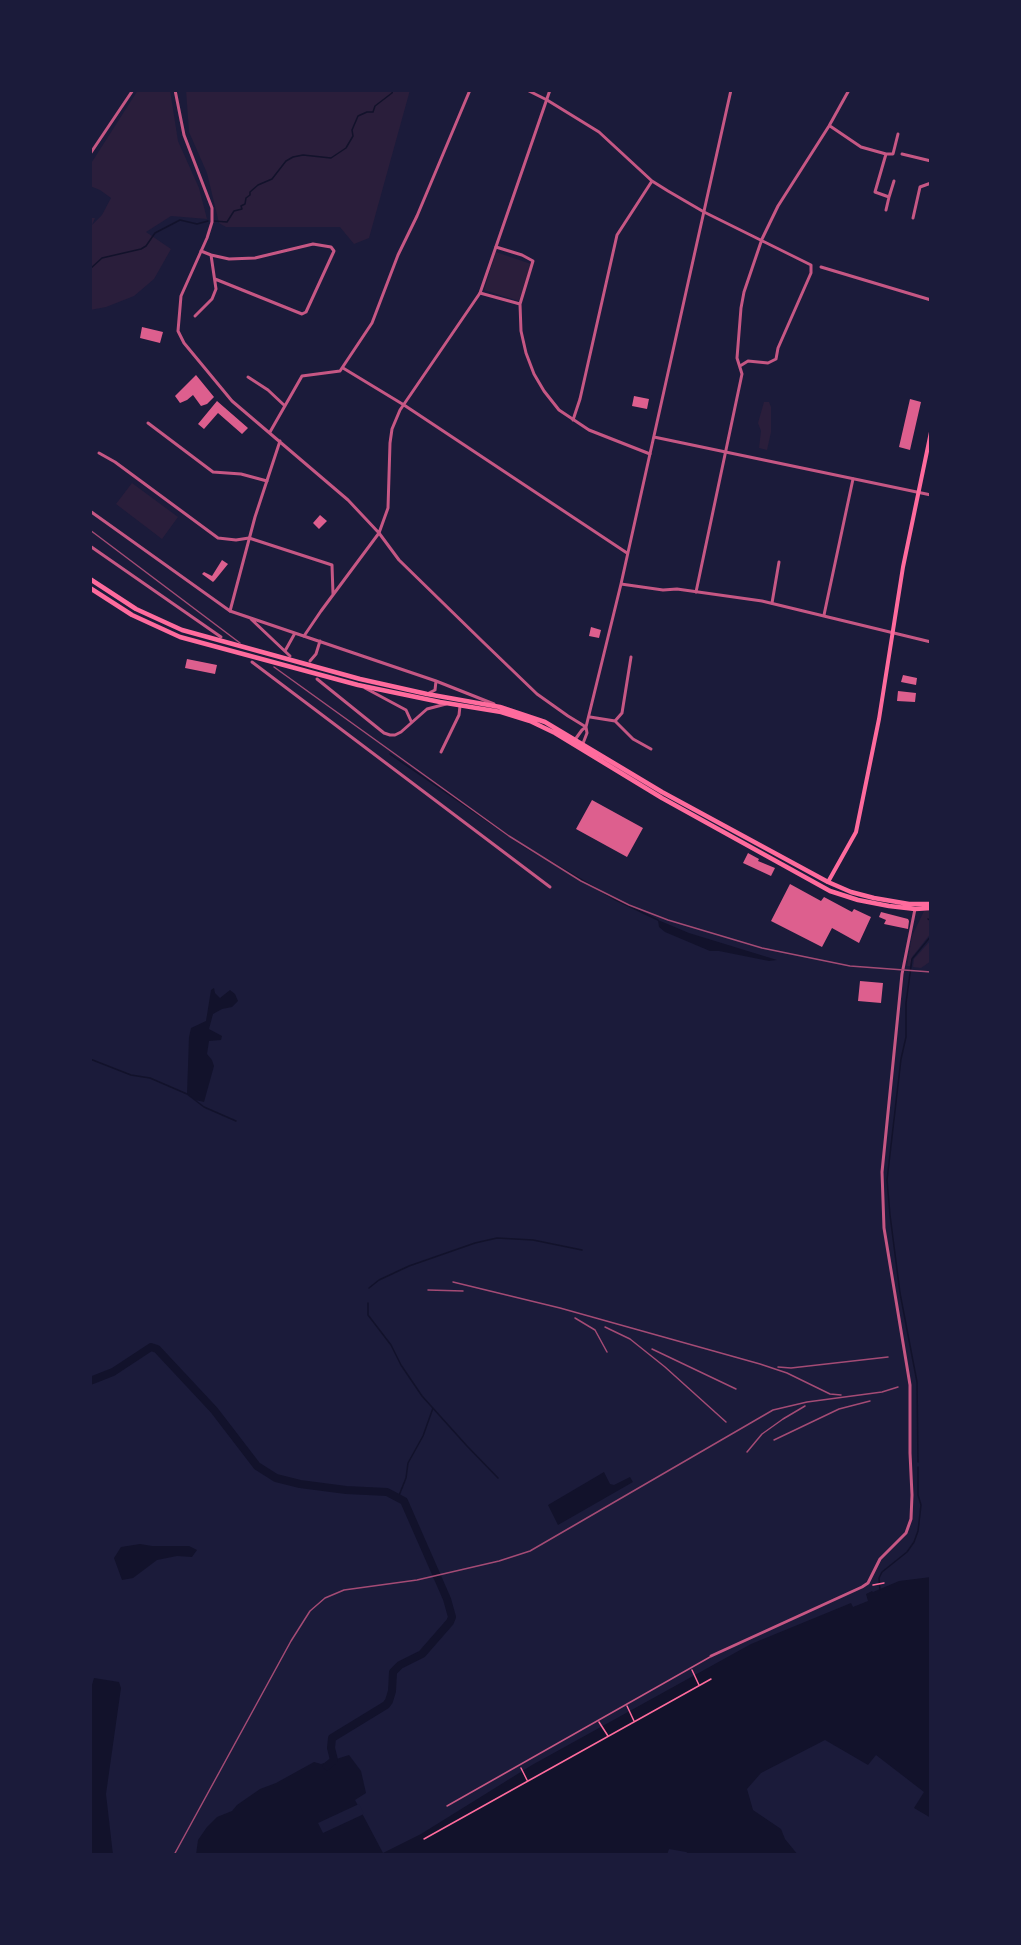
<!DOCTYPE html>
<style>
body{margin:0}
#map{position:relative;width:1021px;height:1945px;overflow:hidden;background:#1b1b3a;font-family:Roboto,sans-serif}
canvas{display:block}
.frame{position:absolute;inset:0;border:92px solid #1b1b3a;pointer-events:none}
</style>
<div id="map">
<canvas width="1021" height="1945"></canvas>
<div class="frame"></div>
</div>
<script>
const ctx = document.querySelector('canvas').getContext('2d');
ctx.lineJoin = 'round';
function paint(path, color) {
  ctx.fillStyle = color;
  ctx.fill(path, 'evenodd');
}
function shape(rows) {
  const path = new Path2D();
  for (const r of rows) {
    path.moveTo(r[0], r[1]);
    for (let i = 2; i < r.length; i += 2) path.lineTo(r[i], r[i + 1]);
  }
  return path;
}
function trace(path, color, width, dash) {
  ctx.strokeStyle = color;
  ctx.lineWidth = width;
  ctx.lineCap = dash ? 'butt' : 'round';
  ctx.setLineDash(dash || []);
  ctx.stroke(path);
}
const green = shape([
 [138,90,170,90,178,141,199,188,207,219,171,216,146,232,171,249,154,279,134,296,106,307,90,310,90,218,95,218,92,225,102,215,111,198,100,190,90,186,90,165],
 [186,90,410,90,369,238,354,244,340,227,226,227,219,223,207,173,189,132],
 [496,252,531,264,519,301,484,290],
 [764,402,769,402,771,407,771,432,767,450,759,448,761,431,758,423],
 [132,483,178,517,162,539,116,504],
 [931,910,931,933,912,957,910,966,907,966,912,936,924,911],
 [931,940,931,961,921,968,913,967,914,959]
]);
const water = shape([
 [658,920,689,933,777,960,769,961,719,951,710,951,665,932,659,927],
 [214,988,215,993,220,998,230,990,235,994,238,1001,232,1007,222,1009,213,1014,209,1029,222,1036,221,1040,209,1041,207,1054,212,1060,214,1066,204,1102,195,1100,187,1094,189,1037,191,1028,206,1021,211,990],
 [604,1472,610,1484,614,1485,630,1477,633,1482,558,1525,548,1505],
 [140,1544,152,1546,189,1546,197,1550,192,1557,177,1556,157,1560,133,1578,122,1580,114,1558,121,1547],
 [931,1577,931,1818,914,1808,924,1792,876,1755,868,1765,825,1740,761,1773,747,1789,753,1810,781,1829,785,1839,798,1855,691,1855,686,1852,669,1849,667,1855,196,1855,198,1840,207,1827,217,1817,232,1811,237,1805,260,1789,276,1783,314,1762,321,1764,349,1755,361,1771,366,1793,355,1800,383,1853,421,1834,532,1765,751,1644,851,1603,853,1607,868,1601,866,1594,872,1591,873,1592,899,1581],
 [94,1678,119,1682,121,1688,106,1794,113,1855,90,1855,90,1692]
]);
const pier = shape([
 [359,1804,364,1814,323,1833,318,1823]
]);
const stream = shape([
 [214,221,227,222,234,211,242,209,241,206,245,204,246,198,250,195,250,192,258,185,272,179,286,161,293,157,303,155,331,158,346,148,353,136,352,130,358,116,367,112,373,112,375,106,392,93,393,90],
 [90,269,102,258,141,249,146,246,155,233,180,220,197,224,208,221],
 [390,754,522,845,616,900,658,920],
 [928,919,931,921],
 [90,1059,131,1075,150,1078,187,1094,204,1107,236,1121],
 [369,1288,379,1280,409,1266,475,1243,497,1238,533,1240,582,1250],
 [368,1303,368,1315,391,1345,401,1365,422,1396,467,1446,498,1478],
 [918,1462,917,1382,900,1293,890,1215,887,1180,901,1059,906,1037,906,1003,912,959,931,936],
 [398,1498,406,1478,408,1463,423,1436,433,1408],
 [880,1590,879,1578,882,1572,907,1552,914,1542,918,1531,921,1505,918,1495,918,1467]
]);
const river = shape([
 [90,1381,113,1372,151,1347,157,1349,214,1410,257,1466,276,1478,300,1484,346,1490,387,1492,404,1501,447,1599,452,1617,450,1622,422,1654,400,1665,393,1672,392,1691,389,1701,386,1705,332,1738,331,1748,334,1760,327,1766]
]);
const building = shape([
 [142,327,163,332,160,343,140,338],
 [196,375,214,397,207,404,201,406,193,395,187,400,180,403,175,396],
 [634,396,649,399,647,409,632,406],
 [910,399,921,402,910,450,899,447],
 [217,401,248,428,242,434,218,413,204,429,198,424],
 [320,515,327,521,319,529,313,523],
 [222,560,228,564,215,580,213,582,202,574,204,572,212,576],
 [591,627,601,630,599,638,589,636],
 [187,659,217,665,215,674,185,668],
 [903,675,917,678,916,685,901,682],
 [898,691,916,693,915,702,897,701],
 [592,800,643,828,627,857,576,829],
 [748,853,759,859,758,861,775,868,771,876,743,863],
 [790,884,821,901,824,897,852,912,854,909,871,917,859,943,832,928,822,947,771,921],
 [881,912,908,919,909,921,908,929,884,924,886,920,879,917],
 [860,981,883,983,881,1003,858,1001]
]);
const path = shape([
 [873,1585,884,1583],
 [692,1670,699,1685],
 [627,1706,634,1721],
 [599,1722,608,1736],
 [521,1768,527,1780],
 [424,1839,711,1679]
]);
const service = shape([
 [447,1806,710,1657]
]);
const minor = shape([
 [527,90,547,100,599,132,652,181,668,191,704,212,811,265,811,273,778,348,776,359,768,363,748,361,740,366],
 [830,126,861,147,886,154,893,154,898,134],
 [90,154,133,90],
 [886,154,875,192,889,197,894,181],
 [902,154,931,161],
 [886,210,889,197],
 [913,218,920,187,931,183],
 [496,247,522,255,533,261,520,304],
 [211,255,229,259,255,258,313,244,331,247,334,251,306,312,302,314,215,279],
 [821,267,931,300],
 [480,293,520,304,521,331,526,353,534,374,544,391,559,410,589,430,650,454],
 [195,316,212,299,216,289,211,255,201,251],
 [248,377,268,390,285,406],
 [573,420,580,399,617,235,652,181],
 [148,423,213,472,241,474,267,481],
 [270,432,302,376,340,371,372,323,398,255,417,216,470,90],
 [99,453,115,462,218,538,236,540,249,538,332,565,333,594],
 [90,511,230,611],
 [696,592,742,374,737,358,741,308,744,292,762,239,778,206,829,126,849,90],
 [772,603,779,562],
 [824,615,853,479],
 [304,636,321,611,379,533],
 [590,717,615,721,622,713,631,657],
 [615,721,633,739,651,749],
 [441,752,459,715,460,706],
 [711,1656,862,1587,868,1583,880,1559,906,1533,911,1519,912,1495,910,1453,910,1385,884,1228,882,1172,902,974,915,909]
]);
const tertiary = shape([
 [175,90,184,135,212,208,212,222,207,238,181,296,178,331,184,343,232,401,348,500,379,533,399,560,482,641,537,694,568,716,586,727],
 [343,368,404,405,627,553],
 [654,437,931,495],
 [280,441,255,517,230,611,436,681,494,704],
 [379,533,388,508,390,443,392,429,400,410,480,293,550,90],
 [90,546,221,637],
 [621,584,663,590,677,589,762,601,931,642],
 [251,619,290,656],
 [285,651,295,633],
 [310,661,316,654,320,641],
 [252,662,550,887],
 [317,679,384,733,390,735,395,735,401,732,427,709,446,704],
 [365,688,406,710,411,721],
 [429,693,435,690,436,681],
 [574,741,582,730,586,727],
 [582,746,587,733,586,727,621,584,731,90]
]);
const secondary = shape([
 [828,882,856,832,879,719,903,567,931,432]
]);
const primary = shape([
 [90,579,136,609,182,630,360,679,427,694,500,707,545,722,662,792,828,882,851,892,874,898,909,904,931,904],
 [90,588,132,615,180,637,358,685,440,702,501,712,530,721,555,733,662,798,830,891,858,900,889,906,915,909,931,908]
]);
const rail = shape([
 [90,530,240,643],
 [274,667,509,836,581,881,629,905,668,920,762,948,850,966,931,972],
 [453,1282,560,1308,760,1364,787,1373,830,1394,841,1395],
 [428,1290,463,1291],
 [575,1318,595,1330,607,1352],
 [605,1327,630,1339,665,1367,726,1422],
 [652,1349,736,1389],
 [778,1367,791,1368,888,1357],
 [774,1440,839,1409,870,1401],
 [747,1452,762,1434,783,1419,805,1406],
 [174,1855,291,1641,310,1611,325,1598,344,1590,417,1580,499,1561,530,1551,773,1410,807,1402,882,1392,898,1387]
]);
paint(green, '#2a1e3b');
paint(water, '#12122b');
paint(pier, '#1b1b3a');
trace(stream, '#12122b', 1.5);
trace(river, '#12122b', 8);
paint(building, '#dd5f8e');
trace(path, '#ff6b9d', 1.5);
trace(service, '#c65784', 1.5);
trace(minor, '#c65784', 3);
trace(tertiary, '#c65784', 3);
trace(secondary, '#ff6b9d', 4);
trace(primary, '#ff6b9d', 4.5);
trace(rail, '#a44b75', 1.5);
</script>
